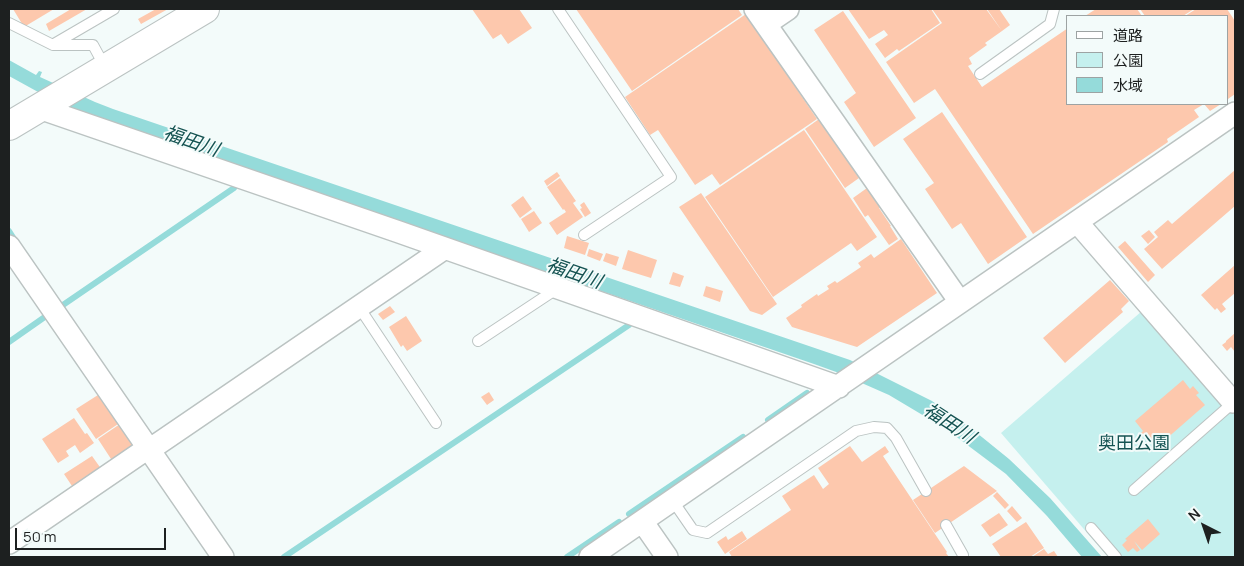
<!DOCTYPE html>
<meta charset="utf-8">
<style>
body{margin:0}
#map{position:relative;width:1244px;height:566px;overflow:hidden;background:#f3fbfa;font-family:Manrope,"Noto Sans JP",sans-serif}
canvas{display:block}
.frame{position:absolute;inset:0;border:10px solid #1d2020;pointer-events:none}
.legend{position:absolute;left:1066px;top:15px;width:162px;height:90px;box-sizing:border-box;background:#f3fbfa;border:1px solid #9da3a3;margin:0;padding:6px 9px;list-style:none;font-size:15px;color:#1d2020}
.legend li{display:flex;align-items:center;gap:10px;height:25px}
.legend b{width:25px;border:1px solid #9da3a3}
.north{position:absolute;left:1179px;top:501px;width:50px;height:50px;-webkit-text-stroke:4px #f3fbfa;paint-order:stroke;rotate:319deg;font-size:14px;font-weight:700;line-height:20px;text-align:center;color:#1d2020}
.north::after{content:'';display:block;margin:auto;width:18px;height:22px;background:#1d2020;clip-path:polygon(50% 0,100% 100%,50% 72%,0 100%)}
.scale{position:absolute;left:15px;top:528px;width:151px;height:22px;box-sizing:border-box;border:2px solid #1d2020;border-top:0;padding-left:6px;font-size:15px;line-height:18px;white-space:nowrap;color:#1d2020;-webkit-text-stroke:4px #f3fbfa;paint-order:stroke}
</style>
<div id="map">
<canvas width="1244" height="566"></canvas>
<div class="frame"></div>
<ul class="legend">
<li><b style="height:6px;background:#fff"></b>道路</li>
<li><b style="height:14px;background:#c5f0ee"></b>公園</li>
<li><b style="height:14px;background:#95dbda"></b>水域</li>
</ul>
<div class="north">N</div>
<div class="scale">50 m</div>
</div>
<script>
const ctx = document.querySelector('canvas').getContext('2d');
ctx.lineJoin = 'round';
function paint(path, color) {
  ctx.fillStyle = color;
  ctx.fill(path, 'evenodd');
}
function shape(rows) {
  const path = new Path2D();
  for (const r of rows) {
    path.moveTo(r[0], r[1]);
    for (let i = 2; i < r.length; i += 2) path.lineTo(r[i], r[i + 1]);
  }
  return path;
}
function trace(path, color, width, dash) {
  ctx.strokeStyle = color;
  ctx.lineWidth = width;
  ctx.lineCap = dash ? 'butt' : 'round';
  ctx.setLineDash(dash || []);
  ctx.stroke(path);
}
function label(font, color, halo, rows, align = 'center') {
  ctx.font = font + ' Manrope,"Noto Sans JP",sans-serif';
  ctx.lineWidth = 4;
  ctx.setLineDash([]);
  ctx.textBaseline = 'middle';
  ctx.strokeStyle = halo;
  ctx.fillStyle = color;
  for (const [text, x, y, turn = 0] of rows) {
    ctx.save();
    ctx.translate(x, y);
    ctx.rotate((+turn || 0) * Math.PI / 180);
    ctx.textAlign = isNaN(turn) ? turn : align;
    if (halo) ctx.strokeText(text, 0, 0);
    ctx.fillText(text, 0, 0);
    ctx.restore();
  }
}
const green = shape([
 [1142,311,1235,392,1235,557,1108,557,1001,433]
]);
const water = shape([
 [9,60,36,75,39,71,42,72,40,77,95,102,113,109,850,360,932,401,972,429,1009,459,1050,498,1102,557,1082,557,1047,516,1006,474,946,429,889,395,839,373,814,364,87,115,49,98,9,76]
]);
const stream = shape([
 [9,231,16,242],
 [60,307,234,188],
 [9,342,49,314],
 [768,420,807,393],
 [629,514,743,437],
 [284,557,629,325],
 [567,557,619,522]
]);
const building = shape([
 [13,9,54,9,24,27],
 [71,9,87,9,49,31,46,24],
 [156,9,168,9,141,24,138,19],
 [472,9,519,9,532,28,508,44,501,34,493,39],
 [576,9,738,9,742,15,632,91],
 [848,9,931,9,940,23,899,51,897,49,885,58,875,44,888,35,884,30,869,39],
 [932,9,986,9,1002,31,985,43,987,45,969,58,972,64,968,66,982,87,1068,28,1068,104,1204,104,1194,110,1199,117,1167,139,1168,142,1033,234,935,89,914,103,886,62,942,23],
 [987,9,999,9,1010,25,1002,31],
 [1096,9,1137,9,1142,16,1085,16],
 [1140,9,1194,9,1183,16,1145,16],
 [1196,9,1227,9,1235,21,1235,94,1228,99,1228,16,1185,16],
 [843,11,916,118,874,147,844,102,856,93,814,30],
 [746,14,817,119,720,185,712,174,695,185,658,130,650,135,625,97],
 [1204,104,1221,104,1210,111],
 [942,112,1027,237,988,264,961,223,952,229,925,189,934,183,903,139],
 [819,119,859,178,845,188,805,129],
 [804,130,877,237,857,251,851,243,773,297,705,197],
 [1235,170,1235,206,1162,269,1144,249,1158,237,1154,232,1168,220,1172,224],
 [557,172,560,176,547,186,544,181],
 [560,178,576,201,573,203,583,217,557,235,549,223,566,212,564,209,563,210,547,187],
 [867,188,880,207,879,208,891,226,890,226,898,239,889,245,868,215,865,217,853,198],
 [701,193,777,304,762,315,750,311,679,207],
 [523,196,532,209,520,218,511,205],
 [584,202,591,213,585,217,580,209,582,208,580,205],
 [534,211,542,223,529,232,521,219],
 [1149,230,1155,237,1148,244,1141,236],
 [567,236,589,243,585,255,564,248],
 [901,239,937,293,857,347,792,327,786,318,802,307,801,305,817,294,818,296,829,289,827,286,835,281,837,283,861,267,858,263,871,254,874,258],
 [1125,241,1155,275,1148,282,1118,247],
 [589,249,603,254,600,261,587,256],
 [628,250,657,260,651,278,622,269],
 [606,253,619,257,616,266,603,261],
 [1235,265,1235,293,1222,304,1226,309,1221,313,1217,308,1215,310,1201,295],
 [673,272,684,276,680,287,669,284],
 [1110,280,1129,301,1121,309,1123,312,1065,363,1043,338],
 [706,286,723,291,720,302,703,296],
 [390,306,395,312,383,320,378,314],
 [406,316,422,341,407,351,403,345,401,347,389,327],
 [1235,333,1235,352,1231,347,1227,351,1222,345,1226,342,1226,341],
 [1183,380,1190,389,1193,386,1199,393,1196,395,1205,405,1157,447,1149,438,1147,440,1141,433,1143,431,1135,421],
 [489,392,494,400,487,405,481,397],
 [98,395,100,397,102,396,105,400,103,402,118,424,96,439,76,409],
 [74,418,85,434,87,433,94,443,80,453,75,445,66,451,69,456,58,463,42,439],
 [120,424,133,443,128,452,113,462,98,439],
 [850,446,862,462,885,446,889,452,883,456,947,552,946,553,949,557,732,557,729,552,791,510,782,496,814,475,823,489,829,484,818,468],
 [92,456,102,470,74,489,64,474],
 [964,466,997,491,935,533,913,500],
 [997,492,1009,505,1005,509,993,496],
 [1012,506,1022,518,1017,522,1007,511],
 [999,513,1008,525,990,537,981,525],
 [1148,519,1160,534,1142,550,1134,541,1140,550,1137,552,1133,548,1128,552,1122,545,1127,540,1125,539],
 [1026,522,1044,548,1030,557,1001,557,992,544],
 [742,531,747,539,725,554,717,542,726,536,728,540],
 [1044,549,1048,554,1054,551,1058,557,1032,557]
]);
const lane = shape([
 [558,9,671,177,584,235],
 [9,23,53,45,93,45,105,67],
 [54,44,114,9],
 [980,74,1050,24,1054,9],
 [359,307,436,423],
 [478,341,558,288],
 [1134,490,1235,401],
 [673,501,693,530,707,533,856,431,874,427,887,428,896,438,926,491],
 [946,525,963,555,963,557],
 [1091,528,1116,557]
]);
const street = shape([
 [755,9,960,302],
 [766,24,788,9],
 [39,108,399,232,839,387],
 [1077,222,1233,402],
 [9,246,223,557],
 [149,450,445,248],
 [642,521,667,557],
 [9,543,148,448],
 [590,557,1235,113]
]);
const secondary = shape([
 [9,126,205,9]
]);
const parkNames = [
 ["奥田公園",1134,444]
];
const waterNames = [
 ["福田川",191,142,19],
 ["福田川",574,274,19],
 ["福田川",949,424,33]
];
paint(green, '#c5f0ee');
paint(water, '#95dbda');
trace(stream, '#95dbda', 6);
paint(building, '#fdc8ad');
trace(lane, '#bbc3c2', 12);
trace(street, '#bbc3c2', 24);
trace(secondary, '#bbc3c2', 30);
trace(lane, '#fff', 10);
trace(street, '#fff', 21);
trace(secondary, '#fff', 28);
label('18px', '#165453', '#f3fbfa', parkNames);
label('italic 19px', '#155352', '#f3fbfa', waterNames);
</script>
